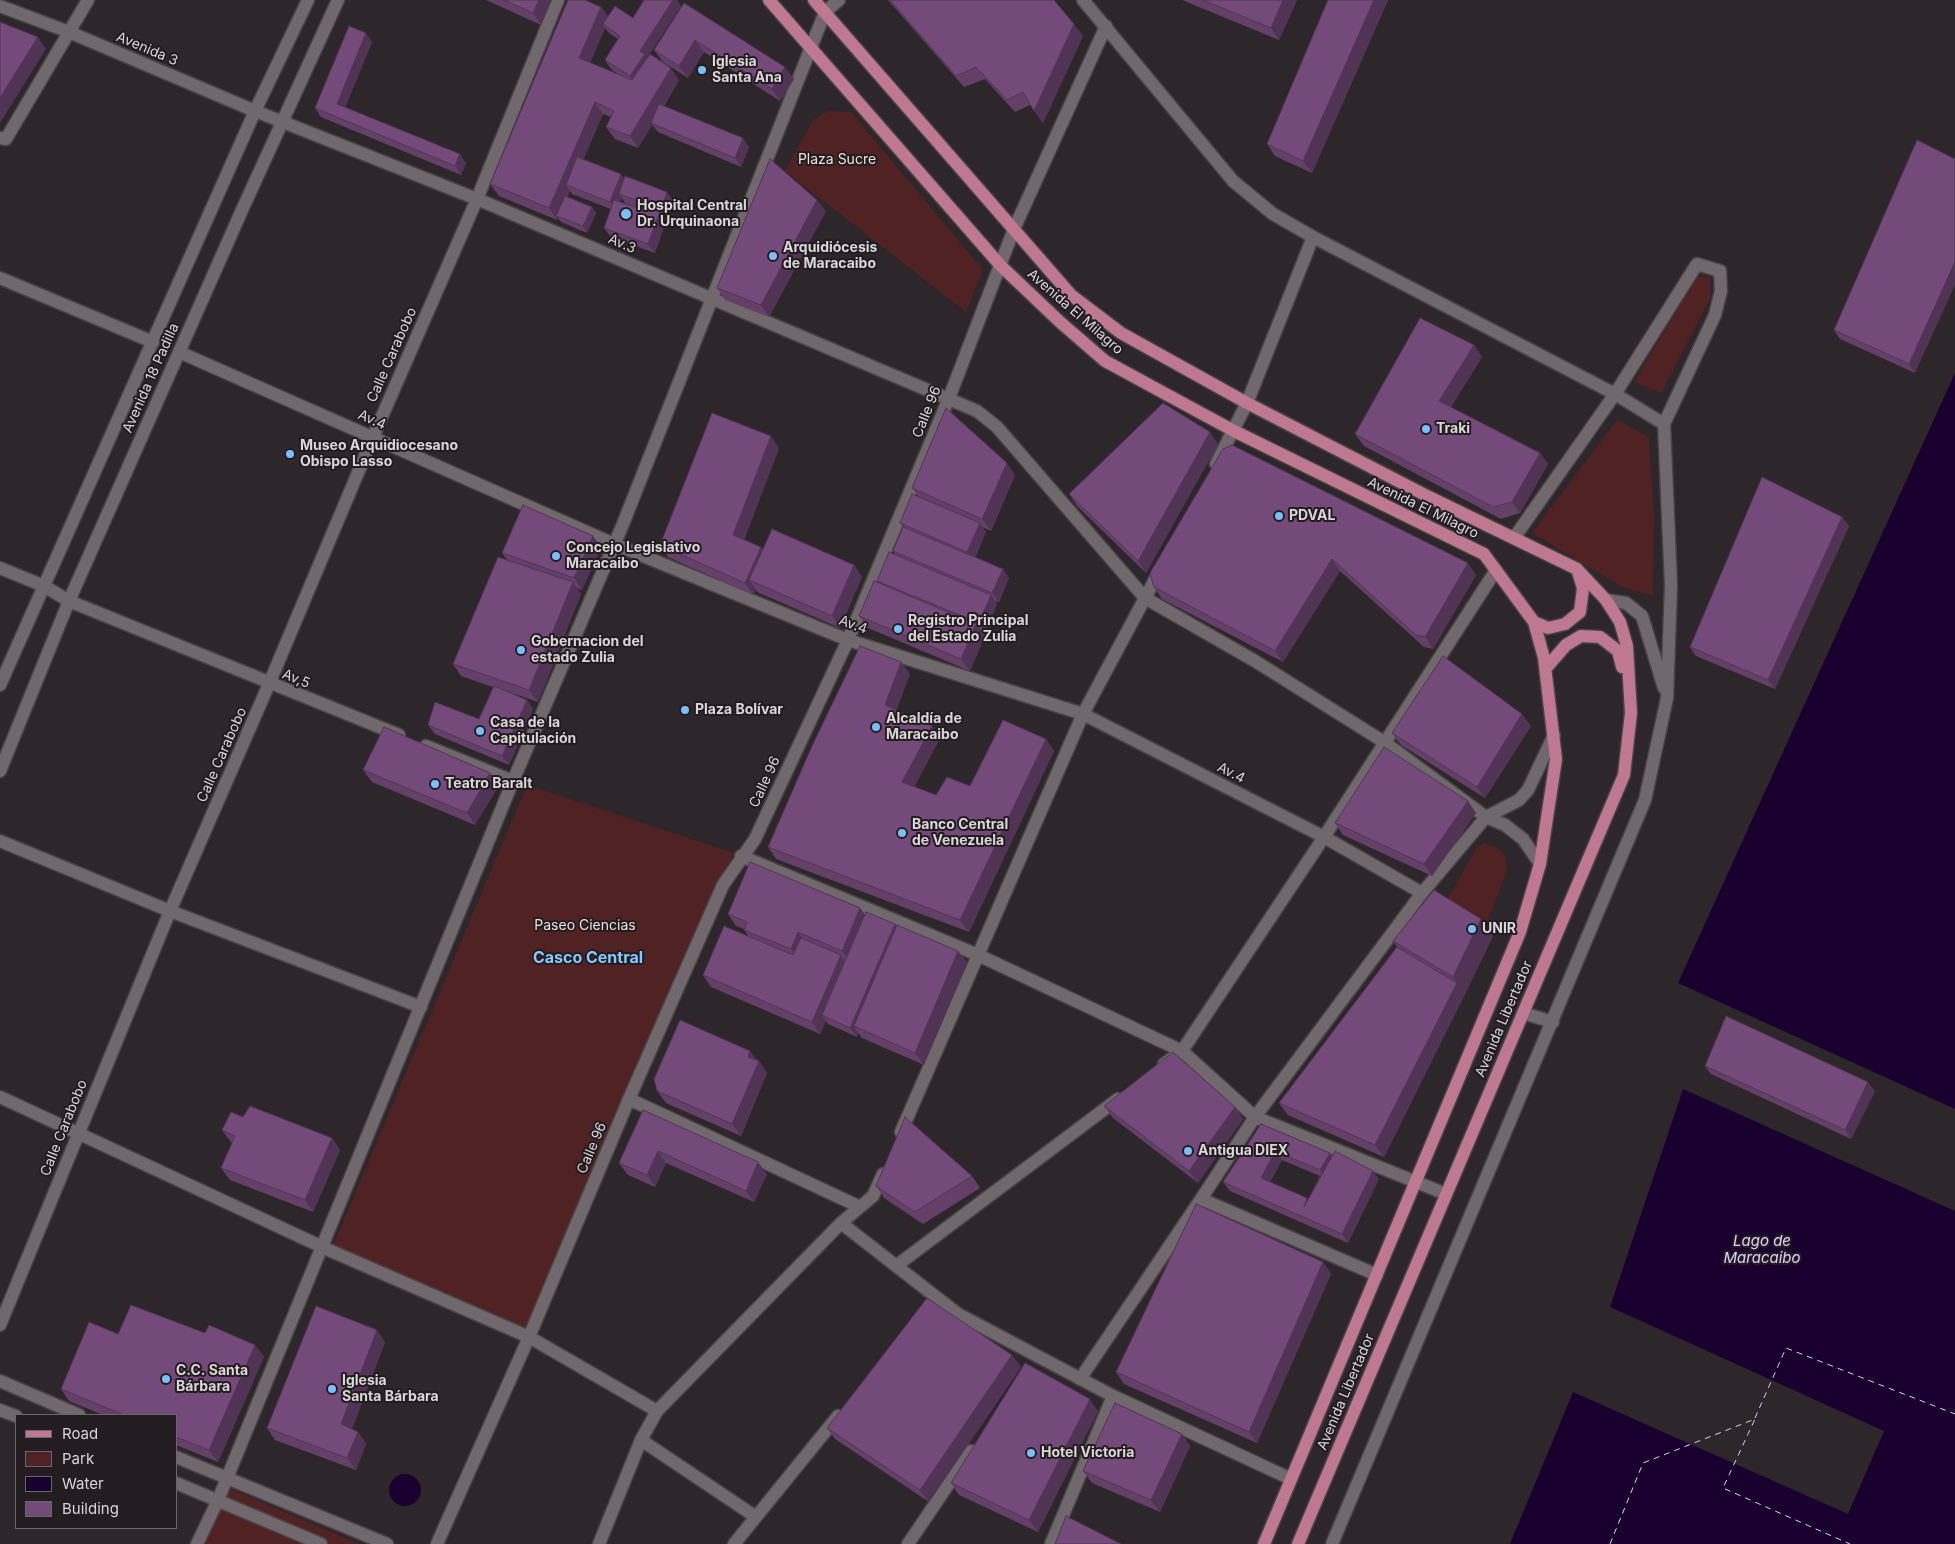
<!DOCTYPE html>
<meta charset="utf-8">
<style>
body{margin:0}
#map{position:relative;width:1955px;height:1544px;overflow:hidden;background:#2d262a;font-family:Inter,sans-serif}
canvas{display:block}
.legend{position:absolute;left:15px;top:1414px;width:162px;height:115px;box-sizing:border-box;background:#231c20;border:1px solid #6c666a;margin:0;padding:6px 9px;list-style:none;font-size:15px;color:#dad5d8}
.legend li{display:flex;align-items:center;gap:10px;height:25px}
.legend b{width:25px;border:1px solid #6c666a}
</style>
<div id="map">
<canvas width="1955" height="1544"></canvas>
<ul class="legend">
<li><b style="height:6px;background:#be788f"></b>Road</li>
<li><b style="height:14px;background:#502223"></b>Park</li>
<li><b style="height:14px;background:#1a002f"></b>Water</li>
<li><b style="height:14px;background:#744a7a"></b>Building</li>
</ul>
</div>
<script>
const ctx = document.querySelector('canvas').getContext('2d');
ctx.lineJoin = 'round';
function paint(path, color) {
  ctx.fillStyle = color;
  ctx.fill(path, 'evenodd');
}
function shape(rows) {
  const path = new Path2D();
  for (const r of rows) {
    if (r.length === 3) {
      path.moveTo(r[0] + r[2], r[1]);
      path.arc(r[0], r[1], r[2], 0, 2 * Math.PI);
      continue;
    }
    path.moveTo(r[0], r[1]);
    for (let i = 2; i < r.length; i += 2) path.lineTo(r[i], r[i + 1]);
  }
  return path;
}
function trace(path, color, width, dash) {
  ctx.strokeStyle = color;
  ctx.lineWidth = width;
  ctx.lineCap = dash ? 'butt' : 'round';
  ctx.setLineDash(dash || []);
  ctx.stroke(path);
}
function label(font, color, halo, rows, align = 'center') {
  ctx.font = font + ' Inter,sans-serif';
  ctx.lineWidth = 4;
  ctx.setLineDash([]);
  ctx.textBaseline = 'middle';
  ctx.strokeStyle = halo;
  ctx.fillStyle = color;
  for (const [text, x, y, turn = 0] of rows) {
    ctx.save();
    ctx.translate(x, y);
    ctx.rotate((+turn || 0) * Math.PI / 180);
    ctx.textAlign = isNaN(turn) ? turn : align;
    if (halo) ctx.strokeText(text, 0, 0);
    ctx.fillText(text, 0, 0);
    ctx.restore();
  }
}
const green = shape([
 [828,111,851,112,983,270,966,312,785,171,813,120],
 [1697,277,1710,277,1711,297,1661,393,1634,382],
 [1617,420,1649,437,1654,515,1653,596,1622,587,1532,533],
 [527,785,734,853,529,1336,331,1251],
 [1485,843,1497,848,1505,856,1507,870,1487,923,1446,902,1477,847],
 [224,1486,359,1544,199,1544]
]);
const water = shape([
 [1955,373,1955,1109,1678,983],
 [1683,1089,1955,1211,1955,1544,1510,1544,1573,1392,1848,1514,1884,1431,1610,1307],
 [405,1490,16]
]);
const ferry = shape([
 [1755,1418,1786,1348,1955,1414],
 [1610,1544,1643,1463,1755,1419,1723,1488,1850,1544]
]);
const minor = shape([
 [1083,0,1233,181,1273,214,1313,237,1615,394,1697,264,1720,271,1721,291,1715,315,1664,424,1671,585,1667,698,1645,800,1332,1544],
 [0,6,69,32,255,111,477,199,977,411,997,427,1145,598,1255,661,1384,742,1486,817,1505,825,1523,839,1540,864],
 [0,138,6,139,88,0],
 [0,278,153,342],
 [179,352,614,544,848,640,1083,714,1324,837,1422,893],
 [1216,464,1247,403,1313,237],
 [1514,538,1615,394,1664,424],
 [0,568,44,586,69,601,399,735],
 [1606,600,1626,603,1642,616,1664,688],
 [0,685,255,111,308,0],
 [426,746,513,781],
 [0,771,69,601,242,210,338,0],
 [0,841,170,911,421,1007],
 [741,856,978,955,1182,1051,1255,1117,1446,1194],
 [1523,1013,1553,1022],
 [1164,1064,1182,1051,1324,837,1496,570],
 [0,1097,331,1251,529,1337,657,1411],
 [629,1099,860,1207],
 [901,1132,1083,714,1160,570],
 [1201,1199,1255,1117,1422,893,1486,817,1519,800,1528,790,1554,735],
 [841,1223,958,1314,1113,1396,1291,1479],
 [896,1266,1118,1099],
 [0,1325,170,911,269,684,373,437,477,199,558,0],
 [1080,1379,1201,1199,1377,1275],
 [0,1381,79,1415],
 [0,1410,16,1416],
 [641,1440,756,1517],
 [176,1457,387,1544],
 [176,1483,321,1544],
 [197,1544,218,1500,513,781,623,524,825,12,839,0],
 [437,1544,529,1337,629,1099,723,885,755,839,848,640,949,398,1014,229,1106,26],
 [599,1544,641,1440,657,1411,841,1223,873,1196,883,1174],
 [734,1544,838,1416],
 [908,1544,971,1451],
 [1051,1544,1113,1396]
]);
const major = shape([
 [769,0,1001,266,1060,322,1105,361,1234,431,1484,554,1534,622,1544,658,1556,759,1540,864,1520,932,1264,1544],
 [814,0,1071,295,1121,333,1247,403,1429,497,1577,569,1606,600,1620,622,1627,646,1631,713,1624,775,1298,1544],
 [1534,622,1548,628,1565,624,1580,612,1583,588,1578,572],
 [1546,668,1566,645,1581,636,1600,637,1618,651,1622,667]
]);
const wall = shape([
 [486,0,552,0,541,25],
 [888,0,1054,0,1083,36,1043,123,1030,105,1015,112,985,79,964,87],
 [1182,0,1297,0,1279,40],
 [1328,0,1388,0,1312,173,1275,156,1267,144],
 [684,3,794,79,780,101,704,52,688,78,663,62,654,50],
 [681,6,647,58,679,80,664,106,749,147,741,167,658,132,652,125,638,148,615,139,606,127,611,117,603,114,583,160,673,200,655,253,611,237,604,228,611,209,572,194,570,191,567,197,596,213,587,233,561,222,558,218,557,220,499,196,490,184,601,7,608,17,633,18],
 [605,28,609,33,618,39,605,60,611,69,621,76,590,63],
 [622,198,625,203,644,210,620,202],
 [372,42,345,107,466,163,461,175,321,117,315,108],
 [1917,140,1915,373,1840,339,1834,330],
 [826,211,769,317,725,300,717,288],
 [1474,345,1482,357,1451,407,1540,453,1548,464,1520,513,1501,519,1364,446,1355,434],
 [1218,444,1146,573,1077,506,1069,494],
 [779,448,744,540,762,549,854,565,862,577,840,628,757,592,756,589,753,595,668,557,660,545],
 [1223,449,1476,575,1433,649,1424,647,1340,571,1283,662,1162,599,1154,587],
 [1015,475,991,531,982,527,986,532,975,557,1003,569,1009,578,999,602,995,601,997,604,985,632,981,630,985,635,970,671,868,628,859,616,879,583,877,581,895,555,893,551,903,527,900,523,918,496,912,488],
 [1842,517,1849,526,1775,689,1696,656,1690,647],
 [593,536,601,548,582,590,577,588,581,594,538,702,509,692,527,700,533,709,509,765,435,734,428,725,479,719,493,687,461,676,453,664,507,560,502,553],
 [910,674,896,710,932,726,940,738,914,787,936,795,970,786,1046,739,1054,751,969,932,776,859,768,847],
 [1531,726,1485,798,1401,745,1392,733],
 [363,770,490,773,499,785,475,825,372,782],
 [1476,813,1432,876,1343,835,1335,823],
 [860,908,865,915,958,951,967,963,924,1065,862,1038,858,1033,857,1037,828,1024,826,1021,820,1034,711,987,703,975,748,936,744,929,736,926,728,914],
 [1493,936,1465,994,1384,1157,1288,1115,1279,1103,1397,947,1393,941],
 [750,1051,757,1061,759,1061,767,1073,741,1136,666,1103,657,1091],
 [1705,1066,1875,1091,1851,1139,1711,1074],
 [1104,1106,1243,1119,1198,1183,1113,1118],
 [643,1110,767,1174,754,1202,666,1163,655,1187,628,1175,619,1163],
 [243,1117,332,1138,340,1150,313,1212,230,1180,221,1168,232,1143,231,1142,222,1130],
 [1261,1124,1330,1153,1332,1156,1379,1179,1348,1243,1230,1191,1223,1182],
 [1282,1160,1320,1176,1308,1200,1307,1198,1270,1182],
 [972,1176,980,1188,923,1224,884,1198,876,1186],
 [1323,1262,1331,1274,1257,1443,1124,1384,1116,1372],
 [205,1333,255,1345,264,1357,218,1462,176,1445,176,1415,103,1415,69,1401,61,1389,118,1334],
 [385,1342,352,1429,358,1432,366,1444,356,1470,275,1440,267,1428],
 [1012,1355,1021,1367,929,1502,835,1439,827,1428],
 [1098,1411,1038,1532,959,1495,951,1483],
 [1190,1446,1160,1512,1092,1483,1083,1471]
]);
const shadedWall = shape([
 [539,0,552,0,541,25,533,13],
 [673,0,677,0,681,6,647,58,636,85,630,76,640,51],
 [1283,0,1297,0,1279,40,1271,28],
 [1374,0,1388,0,1312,173,1303,161],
 [601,7,609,19,603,24,605,28,587,70,579,58],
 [1074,24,1083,36,1043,123,1034,111],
 [366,33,372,42,343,113,337,104],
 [38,37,46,49,0,123,0,98],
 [695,40,704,52,688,78,679,66],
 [785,67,794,79,780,101,772,89],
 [671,68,679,80,652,124,651,123,652,125,638,148,630,136],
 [595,102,603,114,571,187,566,185,570,191,559,216,556,216,558,218,557,220,549,208],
 [743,138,749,147,741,167,735,158],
 [460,154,466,163,461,175,455,166],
 [621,174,627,183,619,194,622,198,616,211,610,202],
 [667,192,673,200,655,253,648,244],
 [817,200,826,211,769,317,761,305],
 [592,207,596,213,587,233,583,226],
 [1955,262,1955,285,1915,373,1909,364],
 [1474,345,1482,357,1447,413,1439,401],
 [1210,432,1218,444,1146,573,1138,561],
 [771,436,779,448,741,547,733,535],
 [1540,453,1548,464,1520,513,1512,502],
 [1007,463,1015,475,991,531,982,519],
 [1842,517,1849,526,1775,689,1768,680],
 [980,523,986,532,974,561,967,552],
 [593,536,601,548,582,590,574,578],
 [761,547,769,559,749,580,756,589,753,595,745,583],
 [1332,559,1340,571,1283,662,1275,651],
 [1468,563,1476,575,1433,649,1425,637],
 [854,565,862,577,840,628,832,616],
 [1003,569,1009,578,999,602,992,593],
 [573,582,581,594,538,702,529,690],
 [991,595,997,604,985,632,979,623],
 [976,624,985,635,970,671,961,659],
 [901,662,910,674,894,717,885,705],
 [527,700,533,709,509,765,502,756],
 [1522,714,1531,726,1485,798,1477,787],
 [932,726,940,738,911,794,902,782],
 [1046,739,1054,751,969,932,960,920],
 [490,773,499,785,475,825,467,813],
 [1468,801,1476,813,1432,876,1424,864],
 [860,908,869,920,851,963,842,951],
 [1481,919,1493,936,1465,994,1384,1157,1375,1145,1457,983,1453,977],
 [895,924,901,933,854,1026,858,1033,857,1037,850,1028],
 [798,932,806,944,799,961,791,949],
 [958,951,967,963,924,1065,915,1053],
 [841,955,849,967,822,1015,826,1021,820,1034,812,1022],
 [750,1051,759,1063,759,1061,767,1073,741,1136,732,1124,748,1057],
 [1868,1082,1875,1091,1851,1139,1845,1130],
 [1235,1107,1243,1119,1198,1183,1189,1171],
 [332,1138,340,1150,313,1212,305,1200],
 [658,1151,666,1163,655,1187,647,1175],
 [1275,1151,1282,1160,1267,1187,1261,1178],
 [1330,1153,1336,1162,1326,1179,1320,1170],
 [758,1162,767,1174,754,1202,746,1191],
 [1373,1171,1379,1179,1348,1243,1342,1234],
 [1323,1262,1331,1274,1257,1443,1249,1432],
 [377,1330,385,1342,349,1436,341,1424],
 [255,1345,264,1357,218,1462,209,1450],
 [1012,1355,1021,1367,929,1502,920,1490],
 [1090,1399,1098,1411,1038,1532,1029,1520],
 [358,1432,366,1444,356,1470,347,1458],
 [1182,1434,1190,1446,1160,1512,1151,1500]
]);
const building = shape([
 [504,0,539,0,533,13,504,0],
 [568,0,585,0,601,7,579,58,632,80,650,54,671,68,630,136,606,127,614,111,595,102,549,208,490,184,568,0],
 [644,0,673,0,640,51,645,54,630,76,605,60,620,36,603,24,615,6,633,18,644,0],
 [890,0,1054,0,1074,24,1034,111,1023,92,1007,100,976,67,956,76,890,0],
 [1203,0,1283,0,1271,28,1203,0],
 [1328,0,1374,0,1303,161,1267,144,1328,0],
 [684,3,785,67,772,89,695,40,679,66,654,50,684,3],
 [0,22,38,37,0,98,0,22],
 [349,26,366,33,337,104,460,154,455,166,315,108,349,26],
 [659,104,743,138,735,158,651,123,659,104],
 [1917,140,1955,159,1955,262,1909,364,1834,330,1917,140],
 [577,157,621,174,610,202,566,185,577,157],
 [770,159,817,200,761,305,717,288,770,159],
 [625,176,667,192,648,244,604,228,614,200,644,210,646,204,619,194,625,176],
 [565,196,592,207,583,226,556,216,565,196],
 [1420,318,1474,345,1439,401,1540,453,1512,502,1493,507,1355,434,1420,318],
 [1163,403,1210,432,1138,561,1069,494,1163,403],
 [946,408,1007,463,982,519,912,488,946,408],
 [712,413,771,436,733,535,761,547,745,583,660,545,712,413],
 [1232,445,1468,563,1425,637,1416,635,1332,559,1275,651,1154,587,1150,573,1223,449,1232,445],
 [1762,477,1842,517,1768,680,1690,647,1762,477],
 [912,494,980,523,967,552,900,523,912,494],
 [523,505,593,536,574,578,502,553,523,505],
 [903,527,1003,569,992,593,893,551,903,527],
 [772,529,854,565,832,616,749,580,772,529],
 [889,552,991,595,979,623,877,581,889,552],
 [498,557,573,582,529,690,453,664,498,557],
 [874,581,976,624,961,659,859,616,874,581],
 [860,646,901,662,885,705,932,726,902,782,936,795,947,777,970,786,1003,720,1046,739,960,920,768,847,812,746,860,646],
 [1443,656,1522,714,1477,787,1392,733,1443,656],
 [494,686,527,700,502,756,428,725,435,702,479,719,494,686],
 [384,727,490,773,467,813,363,770,384,727],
 [1384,747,1468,801,1424,864,1335,823,1384,747],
 [750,862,860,908,842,951,798,932,791,949,744,930,747,922,728,914,750,862],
 [1434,890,1481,919,1453,977,1393,941,1434,890],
 [866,912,895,924,850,1028,822,1015,866,912],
 [897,925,958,951,915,1053,854,1026,897,925],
 [724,926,793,955,801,938,841,955,812,1022,703,975,724,926],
 [1397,947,1457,983,1375,1145,1279,1103,1397,947],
 [1726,1016,1868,1082,1845,1130,1705,1066,1726,1016],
 [680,1020,750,1051,748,1057,759,1061,732,1124,657,1091,654,1079,680,1020],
 [1173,1052,1235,1107,1189,1171,1104,1106,1173,1052],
 [250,1106,332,1138,305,1200,221,1168,235,1136,222,1130,231,1112,243,1117,250,1106],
 [643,1110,758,1162,746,1191,658,1151,647,1175,619,1163,643,1110],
 [905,1117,972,1176,915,1212,876,1186,905,1117],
 [1261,1124,1330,1153,1320,1170,1275,1151,1261,1178,1307,1198,1304,1207,1335,1151,1373,1171,1342,1234,1223,1182,1261,1124],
 [1196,1204,1323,1262,1249,1432,1116,1372,1196,1204],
 [927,1298,1012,1355,920,1490,827,1428,927,1298],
 [131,1305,205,1333,209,1325,255,1345,209,1450,176,1437,176,1415,124,1415,61,1389,89,1322,118,1334,131,1305],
 [316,1306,377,1330,341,1424,358,1432,347,1458,267,1428,316,1306],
 [1025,1363,1090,1399,1029,1520,951,1483,1025,1363],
 [1115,1403,1182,1434,1151,1500,1083,1471,1115,1403],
 [1066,1516,1121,1544,1055,1544,1066,1516]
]);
const markers = [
 [702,70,5,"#7cbef9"],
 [626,214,6,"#7cbef9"],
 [773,256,5,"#7cbef9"],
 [1426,429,5,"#7cbef9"],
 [290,454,5,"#7cbef9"],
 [1279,516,5,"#7cbef9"],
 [556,556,5,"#7cbef9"],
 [898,629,5,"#7cbef9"],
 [521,650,5,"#7cbef9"],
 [685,710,5,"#7cbef9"],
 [876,727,5,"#7cbef9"],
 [480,731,5,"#7cbef9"],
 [435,784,5,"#7cbef9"],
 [902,833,5,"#7cbef9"],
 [1472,929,5,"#7cbef9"],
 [1188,1151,5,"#7cbef9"],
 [166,1379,5,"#7cbef9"],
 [332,1389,5,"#7cbef9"],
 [1031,1453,5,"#7cbef9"]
];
const streetNames = [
 ["Avenida 3",147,49,23],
 ["Av.3",622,244,23],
 ["Avenida El Milagro",1075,312,41],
 ["Calle Carabobo",392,355,-66],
 ["Avenida 18 Padilla",151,378,-66],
 ["Calle 96",927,412,-68],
 ["Av.4",372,420,24],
 ["Avenida El Milagro",1423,508,26],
 ["Av.4",853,625,20],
 ["Av,5",296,679,22],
 ["Calle Carabobo",222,755,-66],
 ["Av.4",1231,773,27],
 ["Calle 96",765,782,-65],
 ["Avenida Libertador",1504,1019,-67],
 ["Calle Carabobo",64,1128,-68],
 ["Calle 96",592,1148,-67],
 ["Avenida Libertador",1346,1392,-67]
];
const poiNames = [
 ["Iglesia",712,62],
 ["Santa Ana",712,78],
 ["Hospital Central",637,206],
 ["Dr. Urquinaona",637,222],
 ["Arquidiócesis",783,248],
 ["de Maracaibo",783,264],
 ["Traki",1436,429],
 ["Museo Arquidiocesano",300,446],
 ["Obispo Lasso",300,462],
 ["PDVAL",1289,516],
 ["Concejo Legislativo",566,548],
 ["Maracaibo",566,564],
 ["Registro Principal",908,621],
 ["del Estado Zulia",908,637],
 ["Gobernacion del",531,642],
 ["estado Zulia",531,658],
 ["Plaza Bolívar",695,710],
 ["Alcaldía de",886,719],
 ["Maracaibo",886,735],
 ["Casa de la",490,723],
 ["Capitulación",490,739],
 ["Teatro Baralt",445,784],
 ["Banco Central",912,825],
 ["de Venezuela",912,841],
 ["UNIR",1482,929],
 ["Antigua DIEX",1198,1151],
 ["C.C. Santa",176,1371],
 ["Bárbara",176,1387],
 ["Iglesia",342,1381],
 ["Santa Bárbara",342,1397],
 ["Hotel Victoria",1041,1453]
];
const parkNames = [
 ["Plaza Sucre",837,160],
 ["Paseo Ciencias",585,926]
];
const waterNames = [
 ["Lago de",1762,1241],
 ["Maracaibo",1762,1258]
];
const quarterNames = [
 ["Casco Central",588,958]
];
paint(green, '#502223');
paint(water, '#1a002f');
trace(ferry, '#e0cbfe', 1, [6, 5]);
trace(minor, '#484246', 15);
trace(major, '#484246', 15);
trace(minor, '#71686d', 12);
trace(major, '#be788f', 12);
paint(wall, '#644069');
paint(shadedWall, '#513455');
paint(building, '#744a7a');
trace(building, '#513455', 1);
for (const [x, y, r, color] of markers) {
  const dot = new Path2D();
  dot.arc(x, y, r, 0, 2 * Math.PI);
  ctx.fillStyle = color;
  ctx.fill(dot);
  trace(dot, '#231c20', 2);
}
label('14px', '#dad5d8', '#231c20', streetNames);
label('bold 14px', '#dad5d8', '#231c20', poiNames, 'left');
label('14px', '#f2dddc', '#231c20', parkNames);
label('italic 15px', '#e0cbfe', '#231c20', waterNames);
label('bold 16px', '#8ac7fd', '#231c20', quarterNames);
</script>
